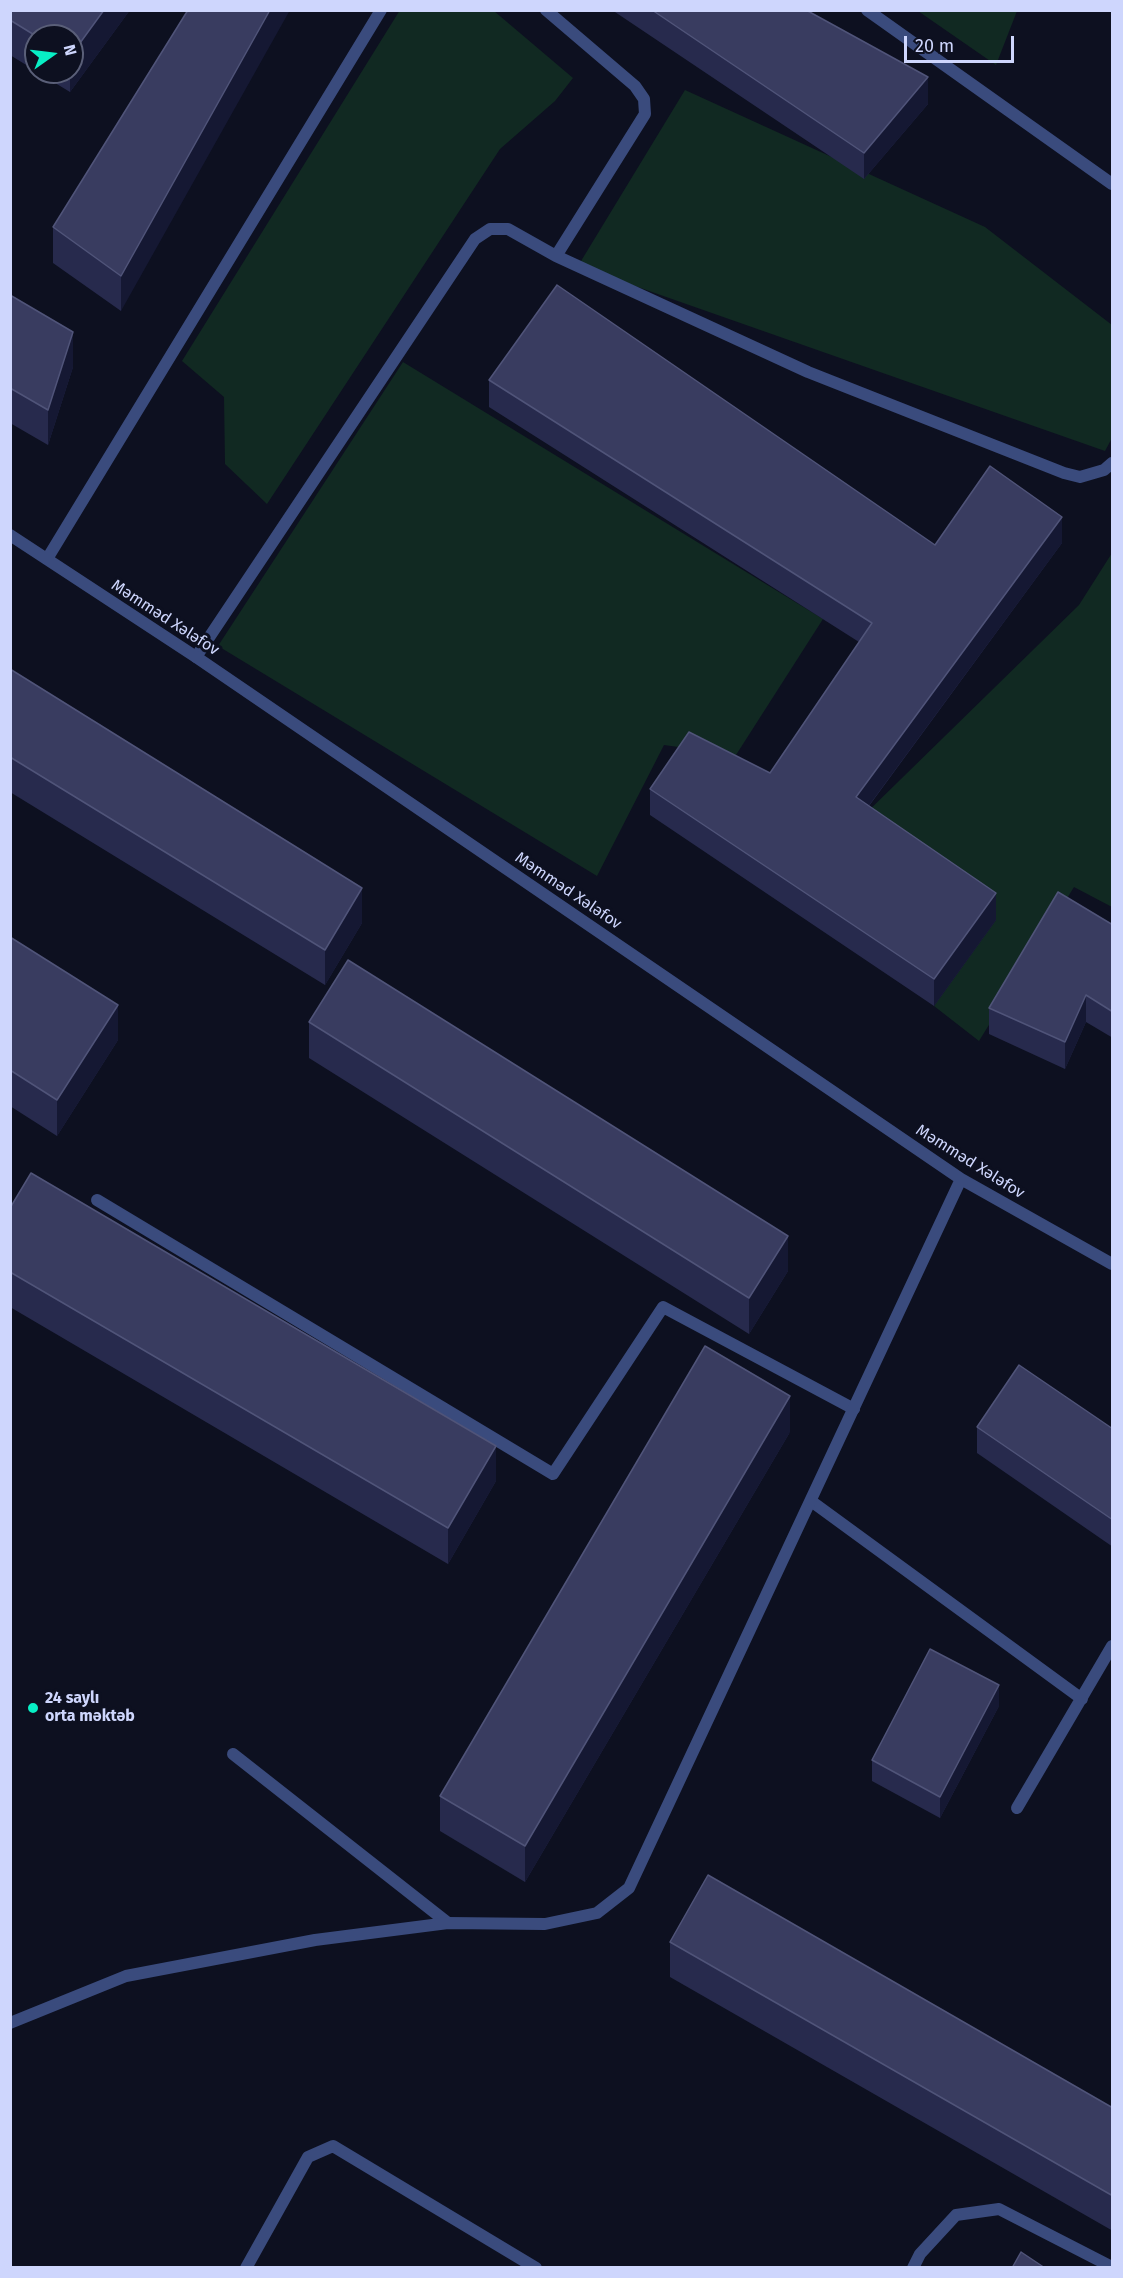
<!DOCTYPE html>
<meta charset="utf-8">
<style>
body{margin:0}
#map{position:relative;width:1123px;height:2278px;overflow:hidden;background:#0d1020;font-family:"Fira Sans",sans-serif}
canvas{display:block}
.frame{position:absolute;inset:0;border:12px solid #ced6fd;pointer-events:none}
.north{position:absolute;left:24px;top:24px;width:60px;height:60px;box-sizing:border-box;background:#0d1020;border:2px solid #5a5f78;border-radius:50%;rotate:76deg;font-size:16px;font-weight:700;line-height:24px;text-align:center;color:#ced6fd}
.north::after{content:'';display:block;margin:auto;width:21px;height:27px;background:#08efc5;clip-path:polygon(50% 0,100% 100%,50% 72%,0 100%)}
.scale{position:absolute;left:904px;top:36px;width:110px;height:27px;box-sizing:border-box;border:3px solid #ced6fd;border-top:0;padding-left:8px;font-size:18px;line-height:21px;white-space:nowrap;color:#ced6fd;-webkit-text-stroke:4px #0d1020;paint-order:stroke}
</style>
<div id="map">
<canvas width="1123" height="2278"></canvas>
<div class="frame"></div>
<div class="north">N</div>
<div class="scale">20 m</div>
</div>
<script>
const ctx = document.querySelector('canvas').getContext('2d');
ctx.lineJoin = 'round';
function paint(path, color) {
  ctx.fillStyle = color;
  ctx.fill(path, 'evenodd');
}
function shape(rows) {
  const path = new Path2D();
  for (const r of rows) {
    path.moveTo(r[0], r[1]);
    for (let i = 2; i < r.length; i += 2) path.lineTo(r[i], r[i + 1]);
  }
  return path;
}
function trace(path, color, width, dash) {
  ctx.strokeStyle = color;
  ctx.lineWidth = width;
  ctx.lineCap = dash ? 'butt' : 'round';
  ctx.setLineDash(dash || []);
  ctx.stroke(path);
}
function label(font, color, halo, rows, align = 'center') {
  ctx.font = font + ' "Fira Sans",sans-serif';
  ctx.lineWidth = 6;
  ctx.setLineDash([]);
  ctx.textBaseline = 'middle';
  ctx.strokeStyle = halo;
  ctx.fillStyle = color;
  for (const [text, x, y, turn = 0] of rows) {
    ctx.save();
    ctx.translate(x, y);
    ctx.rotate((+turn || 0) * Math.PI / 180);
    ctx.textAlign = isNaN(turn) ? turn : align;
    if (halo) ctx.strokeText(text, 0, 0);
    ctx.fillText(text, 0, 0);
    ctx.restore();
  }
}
const green = shape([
 [400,10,494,11,573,78,555,101,500,149,267,504,225,464,224,397,182,361],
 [918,11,1017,10,1017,11,996,65],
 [685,90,985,227,1112,325,1112,438,1105,451,578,266],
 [403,362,823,619,736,755,664,745,597,876,218,646],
 [1112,553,1112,907,1074,887,979,1041,934,1006,996,920,856,823,1079,605]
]);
const lane = shape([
 [546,10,635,86,644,99,645,114,556,256],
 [867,10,1112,184],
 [196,657,475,239,490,229,508,229,556,256,808,372,1064,473,1080,477,1104,470,1112,463],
 [97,1200,553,1474,663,1307,854,1409],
 [811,1501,1082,1699],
 [233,1754,448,1923],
 [1017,1808,1112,1646],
 [913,2268,920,2254,956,2215,999,2209,1112,2267]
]);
const street = shape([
 [10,535,196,657,961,1179,1112,1264],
 [47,559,381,10],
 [10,2023,126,1976,315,1940,448,1923,545,1924,597,1913,629,1888,961,1179],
 [246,2268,308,2157,333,2146,536,2268]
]);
const wall = shape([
 [10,10,130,10,70,92,37,72,72,72,72,36,36,36,36,71,10,55],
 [188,10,121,311,53,263,53,227],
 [612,10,806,10,928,104,864,179],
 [10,295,73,367,48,445,10,423],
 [489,380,935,545,1062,543,869,806,996,920,934,1006,650,815,650,789,770,773,859,642,489,407],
 [10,669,362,923,325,985,10,792],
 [1113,925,1113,1038,1086,1022,1065,1069,989,1034,989,1008],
 [10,937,118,1040,57,1136,10,1106],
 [309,1022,788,1271,749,1334,309,1058],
 [10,1208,496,1481,448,1564,10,1307],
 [977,1427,1113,1429,1113,1547,977,1453],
 [790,1432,525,1882,440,1831,440,1796],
 [999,1706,940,1818,872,1781,872,1760],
 [670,1942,1113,2108,1113,2231,670,1977]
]);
const shadedWall = shape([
 [104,10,130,10,70,92,70,72,72,72,72,54],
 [270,10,290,10,121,311,121,276],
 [928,77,928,104,864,179,864,153],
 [73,332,73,367,48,445,48,410],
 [1062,517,1062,543,856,823,856,797],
 [362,888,362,923,325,985,325,950],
 [996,893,996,920,934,1006,934,979],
 [1086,995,1086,1022,1065,1069,1065,1042],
 [118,1005,118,1040,57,1136,57,1100],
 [788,1236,788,1271,749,1334,749,1298],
 [790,1396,790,1432,525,1882,525,1846],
 [496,1446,496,1481,448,1564,448,1528],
 [999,1685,999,1706,940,1818,940,1797]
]);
const building = shape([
 [10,10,104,10,72,54,72,36,36,36,10,20,10,10],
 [188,10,270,10,121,276,53,227,188,10],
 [652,10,806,10,928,77,864,153,652,10],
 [557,285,935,545,990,466,1062,517,856,797,996,893,934,979,650,789,689,732,770,773,872,623,489,380,557,285],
 [10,295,73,332,48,410,10,388,10,295],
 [10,669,362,888,325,950,10,757,10,669],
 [1058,892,1113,925,1113,1012,1086,995,1065,1042,989,1008,1058,892],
 [10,937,118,1005,57,1100,10,1070,10,937],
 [348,960,788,1236,749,1298,309,1022,348,960],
 [31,1173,496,1446,448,1528,10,1272,10,1208,31,1173],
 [705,1346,790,1396,525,1846,440,1796,705,1346],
 [1019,1365,1113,1429,1113,1520,977,1427,1019,1365],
 [930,1649,999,1685,940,1797,872,1760,930,1649],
 [708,1875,1113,2108,1113,2196,670,1942,708,1875],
 [1021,2252,1045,2268,1012,2268,1021,2252]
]);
const markers = [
 [33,1708,6,"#08efc5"]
];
const streetNames = [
 ["Məmməd Xələfov",165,618,33],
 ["Məmməd Xələfov",568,891,34],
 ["Məmməd Xələfov",970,1162,32]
];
const poiNames = [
 ["24 saylı",45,1699],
 ["orta məktəb",45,1717]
];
paint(green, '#112922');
trace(lane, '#3a4b7d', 12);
trace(street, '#3a4b7d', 12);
paint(wall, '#272a4d');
paint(shadedWall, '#151833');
paint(building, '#393c60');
trace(building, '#505479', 1.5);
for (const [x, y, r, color] of markers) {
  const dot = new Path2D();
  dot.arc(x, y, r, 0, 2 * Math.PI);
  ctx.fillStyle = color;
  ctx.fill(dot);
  trace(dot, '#0d1020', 2);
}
label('16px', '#ced6fd', '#0d1020', streetNames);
label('bold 16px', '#ced6fd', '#0d1020', poiNames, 'left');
</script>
